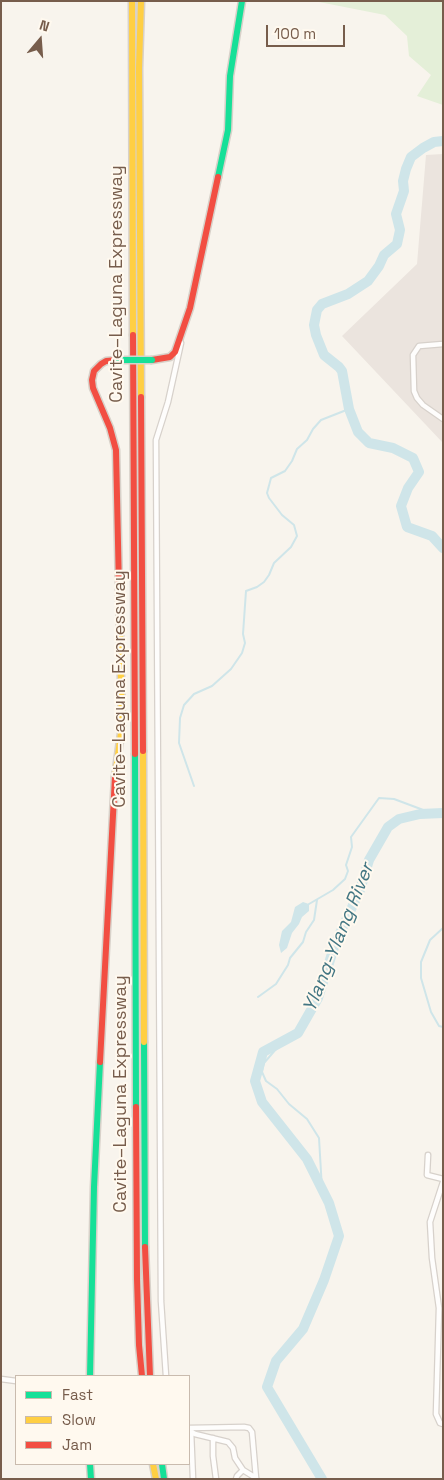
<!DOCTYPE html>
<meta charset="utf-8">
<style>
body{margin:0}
#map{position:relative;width:444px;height:1480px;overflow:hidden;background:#f8f4ed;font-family:"Space Grotesk",sans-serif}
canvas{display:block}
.frame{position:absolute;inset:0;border:2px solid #775d4c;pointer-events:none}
.legend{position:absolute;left:15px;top:1375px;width:175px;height:90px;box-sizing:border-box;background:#fff9ef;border:1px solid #c9bbae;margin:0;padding:6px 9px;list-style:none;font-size:15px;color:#775d4c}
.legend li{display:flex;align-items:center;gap:10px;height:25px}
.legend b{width:25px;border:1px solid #c9bbae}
.north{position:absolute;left:15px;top:15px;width:50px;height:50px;-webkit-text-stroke:4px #fff9ef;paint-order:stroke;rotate:18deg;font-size:14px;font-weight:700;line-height:20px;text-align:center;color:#775d4c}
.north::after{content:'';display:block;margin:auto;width:18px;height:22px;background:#775d4c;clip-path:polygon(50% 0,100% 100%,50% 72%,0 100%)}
.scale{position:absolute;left:266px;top:25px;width:79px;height:22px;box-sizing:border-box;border:2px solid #775d4c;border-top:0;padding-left:6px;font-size:15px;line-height:18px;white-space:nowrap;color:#775d4c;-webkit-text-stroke:4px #fff9ef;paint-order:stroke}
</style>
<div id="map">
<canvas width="444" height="1480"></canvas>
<div class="frame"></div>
<ul class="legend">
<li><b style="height:6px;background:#16e098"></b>Fast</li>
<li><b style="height:6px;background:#ffcf43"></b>Slow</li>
<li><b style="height:6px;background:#f24e42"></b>Jam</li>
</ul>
<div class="north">N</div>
<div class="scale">100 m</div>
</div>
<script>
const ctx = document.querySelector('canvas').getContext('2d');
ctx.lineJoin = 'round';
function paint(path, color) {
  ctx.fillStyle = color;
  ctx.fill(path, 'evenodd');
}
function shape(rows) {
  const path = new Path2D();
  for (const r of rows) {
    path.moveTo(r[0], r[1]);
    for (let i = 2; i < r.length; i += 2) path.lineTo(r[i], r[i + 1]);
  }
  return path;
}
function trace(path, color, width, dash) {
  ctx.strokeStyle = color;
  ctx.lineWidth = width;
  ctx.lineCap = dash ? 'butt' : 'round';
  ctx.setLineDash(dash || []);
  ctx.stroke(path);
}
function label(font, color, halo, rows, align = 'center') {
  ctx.font = font + ' "Space Grotesk",sans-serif';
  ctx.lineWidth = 4;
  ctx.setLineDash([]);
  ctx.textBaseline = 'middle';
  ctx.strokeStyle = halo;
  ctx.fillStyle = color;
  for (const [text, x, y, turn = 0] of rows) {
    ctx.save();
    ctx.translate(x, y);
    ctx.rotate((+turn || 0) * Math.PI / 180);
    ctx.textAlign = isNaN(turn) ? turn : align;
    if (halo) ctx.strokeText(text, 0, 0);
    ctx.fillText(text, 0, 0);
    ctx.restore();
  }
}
const industrial = shape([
 [443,154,443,443,342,336,417,264,426,155]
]);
const green = shape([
 [314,1,443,1,443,105,417,96,431,75,409,56,407,36,385,15]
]);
const water = shape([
 [303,902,309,904,309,911,302,917,299,924,292,933,287,948,281,953,279,945,282,931,291,922,295,907]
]);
const stream = shape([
 [194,786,179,743,180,718,184,705,194,694,212,686,231,669,242,653,245,643,243,634,246,591,257,587,264,582,269,575,274,563,291,547,297,536,294,525,282,515,269,498,267,493,271,478,285,471,292,461,297,449,307,440,313,429,321,420,349,409],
 [309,904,333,890,345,879,348,871,346,865,352,847,351,837,379,798,394,799,426,811,443,813],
 [443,928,430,940,421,962,421,978,431,1012,439,1026,443,1027],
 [258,997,276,984,288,965,290,958,303,942,306,932,314,920,317,900],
 [283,1041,264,1063,262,1072,266,1081,277,1089,289,1104,307,1119,319,1138,322,1189]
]);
const river = shape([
 [443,141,434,142,423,148,411,157,406,169,403,181,404,191,396,214,400,230,397,244,384,255,379,266,368,281,348,294,322,304,317,310,314,325,316,335,324,355,339,367,342,371,349,409,358,432,369,443,393,448,413,458,419,472,408,488,401,506,407,527,432,536,443,548],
 [322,1479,267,1387,276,1361,303,1329,324,1280,339,1236,329,1203,307,1159,262,1102,255,1081,263,1052,298,1033,318,998,335,944,360,890,369,860,388,827,399,819,420,814,443,813]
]);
const street = shape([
 [443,344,419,346,413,355,414,391,417,398,423,405,443,419],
 [428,1155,427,1175,443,1179],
 [443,1182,430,1222,432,1258,439,1308,436,1414,440,1423,443,1424],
 [166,1376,161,1301,156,440,168,402,181,343],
 [1,1379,16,1381],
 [189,1428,244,1427,249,1428,252,1432,256,1478],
 [189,1430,195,1434,228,1442,233,1448,235,1458,243,1470,256,1478],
 [191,1431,193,1479],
 [213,1438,213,1456,216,1479],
 [236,1479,237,1476,243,1470]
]);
const fast = shape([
 [218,177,228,130,230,76,242,1],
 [135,754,136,1107],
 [144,1042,145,1247],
 [90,1376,94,1187,100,1062],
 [90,1464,91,1479],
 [162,1464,164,1479]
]);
const slow = shape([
 [132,1,133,335],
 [141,397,139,68,141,1],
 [143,751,144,1042],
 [115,777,122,726,119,589],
 [153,1464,156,1479]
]);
const jam = shape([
 [133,335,135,754],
 [118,360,106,361,101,364,94,371,92,380,93,388,110,428,116,450,119,589],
 [152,360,170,357,175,352,190,308,218,177],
 [141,397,143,751],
 [100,1062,115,777],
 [136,1107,137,1279,139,1345,142,1376],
 [145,1247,150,1376]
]);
const fastBridge = shape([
 [118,360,152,360]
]);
const streetNames = [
 ["Cavite–Laguna Expressway",117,284,-90],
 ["Cavite–Laguna Expressway",120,689,-90],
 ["Cavite–Laguna Expressway",121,1094,-90]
];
const waterNames = [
 ["Ylang-Ylang River",339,938,-68]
];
paint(industrial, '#ebe4de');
paint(green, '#e4efd8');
paint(water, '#cfe5e9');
trace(stream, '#cfe5e9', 2);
trace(river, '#cfe5e9', 10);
trace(street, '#d7d1cb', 7);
trace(fast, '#d8d1c9', 9);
trace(slow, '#d8d1c9', 9);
trace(jam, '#d8d1c9', 9);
trace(street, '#fefdfc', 4.5);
trace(fast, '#16e098', 6);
trace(slow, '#ffcf43', 6);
trace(jam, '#f24e42', 6);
trace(fastBridge, '#d8d1c9', 9, []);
trace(fastBridge, '#16e098', 6);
label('18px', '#775d4c', '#fff9ef', streetNames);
label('italic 19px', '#437683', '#fff9ef', waterNames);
</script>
